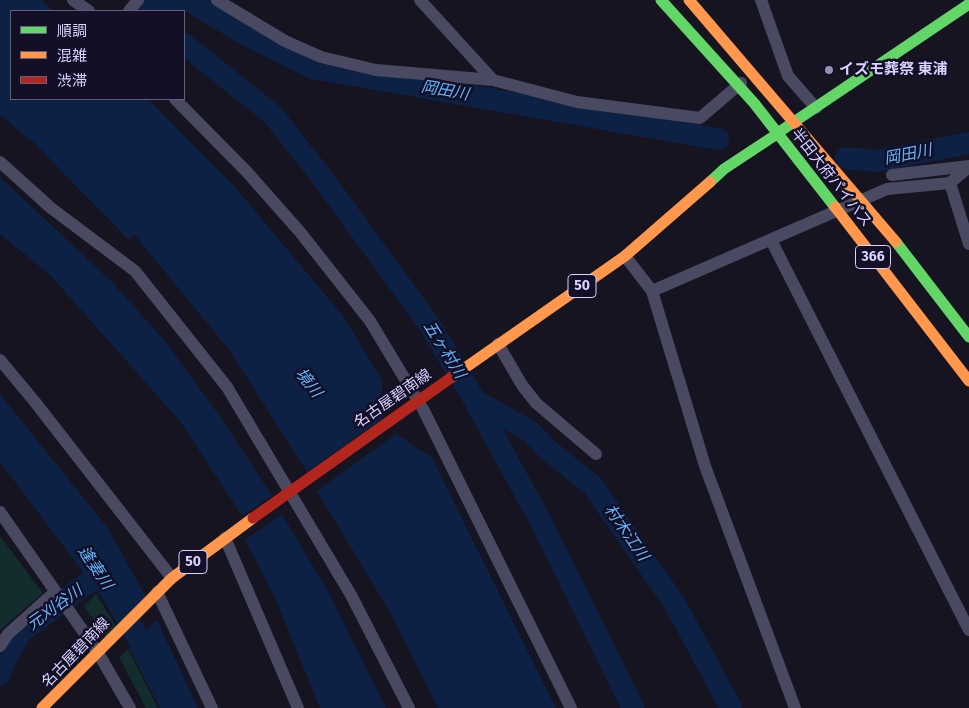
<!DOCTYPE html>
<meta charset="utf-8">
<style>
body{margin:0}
#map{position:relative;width:969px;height:708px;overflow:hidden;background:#161421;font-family:"Fira Sans","Noto Sans JP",sans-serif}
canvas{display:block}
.legend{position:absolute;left:10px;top:10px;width:175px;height:90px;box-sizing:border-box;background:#130f26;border:1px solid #625e7d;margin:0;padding:6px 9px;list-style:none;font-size:15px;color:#d9d4ff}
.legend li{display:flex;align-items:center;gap:10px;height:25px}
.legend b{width:25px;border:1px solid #625e7d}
</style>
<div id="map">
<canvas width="969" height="708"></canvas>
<ul class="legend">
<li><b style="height:6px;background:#63d668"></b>順調</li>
<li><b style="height:6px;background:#ff974d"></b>混雑</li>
<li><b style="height:6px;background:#b3261e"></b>渋滞</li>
</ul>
</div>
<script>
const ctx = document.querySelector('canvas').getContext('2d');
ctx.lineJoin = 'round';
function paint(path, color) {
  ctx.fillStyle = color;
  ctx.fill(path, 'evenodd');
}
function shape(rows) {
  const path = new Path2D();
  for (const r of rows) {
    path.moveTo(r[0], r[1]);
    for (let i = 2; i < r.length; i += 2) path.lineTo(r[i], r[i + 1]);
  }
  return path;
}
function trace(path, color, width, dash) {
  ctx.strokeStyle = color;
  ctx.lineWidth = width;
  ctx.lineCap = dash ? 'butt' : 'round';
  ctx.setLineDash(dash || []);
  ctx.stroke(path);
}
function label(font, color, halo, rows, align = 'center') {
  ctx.font = font + ' "Fira Sans","Noto Sans JP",sans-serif';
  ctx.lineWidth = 5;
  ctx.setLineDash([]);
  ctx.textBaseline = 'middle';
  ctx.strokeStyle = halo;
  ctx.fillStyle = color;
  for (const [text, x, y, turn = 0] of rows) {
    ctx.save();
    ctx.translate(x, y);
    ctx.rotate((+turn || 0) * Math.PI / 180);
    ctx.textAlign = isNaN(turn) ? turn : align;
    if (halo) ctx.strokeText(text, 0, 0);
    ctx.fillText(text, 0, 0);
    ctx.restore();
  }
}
const green = shape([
 [0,536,43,593,0,630],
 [96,594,118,629,107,639,84,606],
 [128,649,158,708,146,708,119,657]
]);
const water = shape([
 [0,0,42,0,54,11,11,11,11,99,148,99,235,187,343,316,382,380,382,419,307,472,230,351,134,234,129,240,34,143,0,115],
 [0,177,112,282,164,340,222,419,272,496,242,516,180,421,49,274,0,234],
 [0,394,107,527,146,597,118,624,99,593,0,462],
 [396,434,432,458,556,708,438,708,390,612,317,491],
 [282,514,329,593,386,708,320,708,275,598,245,540],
 [157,620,198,708,160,708,129,648]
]);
const river = shape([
 [188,0,245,34,313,68,718,139],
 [139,9,184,0],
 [184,44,272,114,321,176,429,324,470,392,541,522,633,708],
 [846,158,876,161,969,143],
 [475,400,531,432,547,449,593,486,675,604,731,708],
 [119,604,177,708],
 [0,674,2,665,21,632,101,573]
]);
const street = shape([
 [73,0,89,11],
 [217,0,285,41,321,57,376,70,493,80,577,102,700,118,741,83],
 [420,0,493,80],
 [761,0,788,76,816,108],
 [129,11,138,0],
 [175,99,247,172,300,232,370,321,423,409,571,708],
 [0,162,51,208,135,271,227,387,351,595,409,708],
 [892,175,969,166],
 [950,183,969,244],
 [771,240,969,630],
 [625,256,652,291,705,466,795,708],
 [652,291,887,189,950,183,969,167],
 [498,344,522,385,536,403,596,454],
 [0,360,35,402,172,578],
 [0,512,97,651,130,708],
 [225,538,298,708],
 [157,592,212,708],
 [0,646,8,634,55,592]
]);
const fast = shape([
 [661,0,754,103,835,207],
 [782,130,969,4],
 [710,182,724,169,777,134],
 [896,242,969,337]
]);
const slow = shape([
 [689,0,896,242],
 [835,207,969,381],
 [452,377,625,256,710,182],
 [42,708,172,578,253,518]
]);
const jam = shape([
 [253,518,452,377]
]);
const markers = [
 [829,70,5,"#9591b1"]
];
const shields = [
 [873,257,35],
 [582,286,28],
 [193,562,28]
];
const shieldNames = [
 ["366",873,257],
 ["50",582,286],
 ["50",193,562]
];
const poiNames = [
 ["イズモ葬祭 東浦",839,70]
];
const streetNames = [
 ["半田大府パイパス",831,178,52],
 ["名古屋碧南線",393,399,-35],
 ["名古屋碧南線",76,653,-46]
];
const waterNames = [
 ["岡田川",445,91,10],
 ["岡田川",908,155,-11],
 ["五ヶ村川",444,350,58],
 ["境川",308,383,52],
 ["村木江川",626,533,55],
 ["逢妻川",95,568,56],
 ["元刈谷川",55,608,-36]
];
paint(green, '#132c2d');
paint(water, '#0d2144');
trace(river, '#0d2144', 22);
trace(street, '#4a4962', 12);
trace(fast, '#63d668', 11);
trace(slow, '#ff974d', 11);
trace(jam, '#b3261e', 11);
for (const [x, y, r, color] of markers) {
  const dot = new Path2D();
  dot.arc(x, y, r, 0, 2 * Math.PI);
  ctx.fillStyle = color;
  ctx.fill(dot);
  trace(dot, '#130f26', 2);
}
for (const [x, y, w] of shields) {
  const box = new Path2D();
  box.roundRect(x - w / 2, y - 11.5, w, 23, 4);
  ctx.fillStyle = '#130f26';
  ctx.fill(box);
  trace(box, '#d9d4ff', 1);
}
label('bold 14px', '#d9d4ff', null, shieldNames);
label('bold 15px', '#d9d4ff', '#130f26', poiNames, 'left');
label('15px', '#d9d4ff', '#130f26', streetNames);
label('italic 16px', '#62b6ff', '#130f26', waterNames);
</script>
